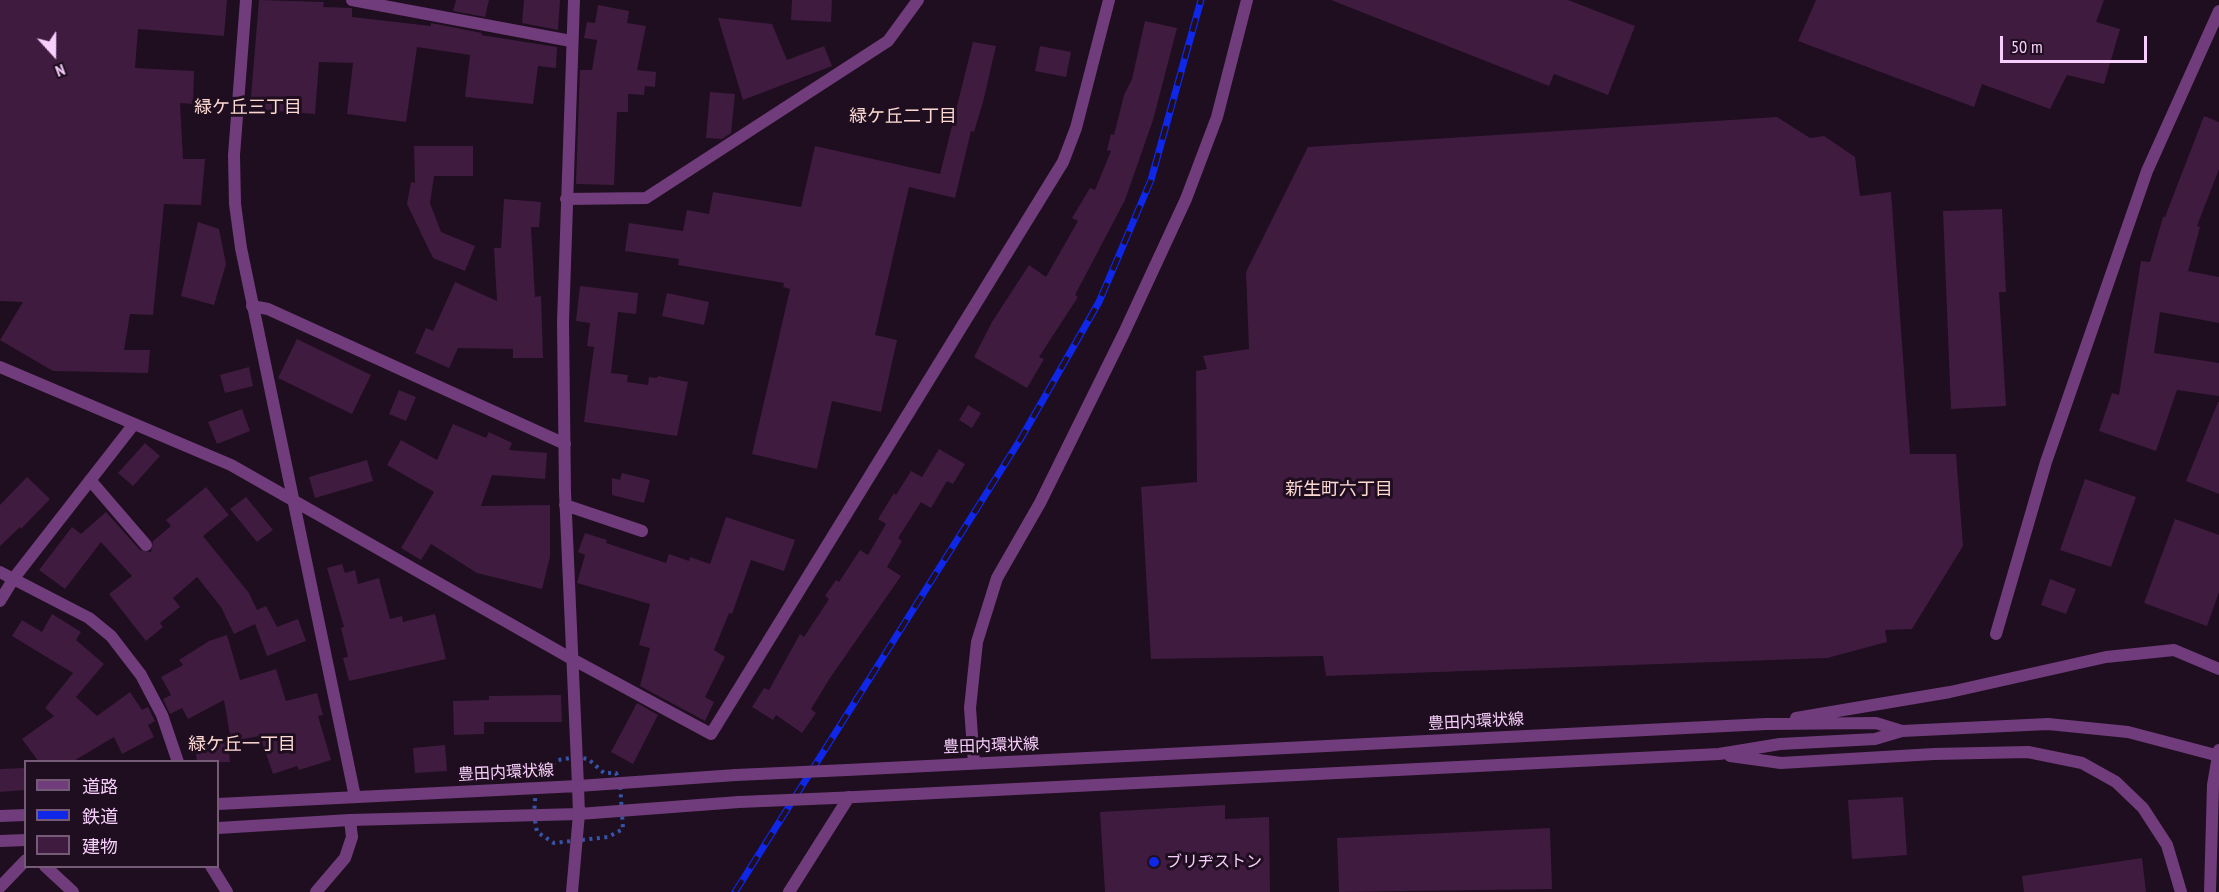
<!DOCTYPE html>
<meta charset="utf-8">
<style>
body{margin:0}
#map{position:relative;width:2219px;height:892px;overflow:hidden;background:#1e0e1f;font-family:"PT Sans Narrow","Noto Sans JP",sans-serif}
canvas{display:block}
.legend{position:absolute;left:24px;top:760px;width:195px;height:108px;box-sizing:border-box;background:#1e0e1f;border:2px solid #755b77;margin:0;padding:8px 10px;list-style:none;font-size:18px;color:#f8cffc}
.legend li{display:flex;align-items:center;gap:12px;height:30px}
.legend b{width:30px;border:2px solid #755b77}
.north{position:absolute;left:24px;top:24px;width:60px;height:60px;-webkit-text-stroke:4px #1e0e1f;paint-order:stroke;rotate:159deg;font-size:16px;font-weight:700;line-height:24px;text-align:center;color:#f8cffc}
.north::after{content:'';display:block;margin:auto;width:21px;height:27px;background:#f8cffc;clip-path:polygon(50% 0,100% 100%,50% 72%,0 100%)}
.scale{position:absolute;left:2000px;top:36px;width:147px;height:27px;box-sizing:border-box;border:3px solid #f8cffc;border-top:0;padding-left:8px;font-size:18px;line-height:21px;white-space:nowrap;color:#f8cffc;-webkit-text-stroke:4px #1e0e1f;paint-order:stroke}
</style>
<div id="map">
<canvas width="2219" height="892"></canvas>
<ul class="legend">
<li><b style="height:8px;background:#703c7b"></b>道路</li>
<li><b style="height:8px;background:#0f27e8"></b>鉄道</li>
<li><b style="height:16px;background:#3f1b3f"></b>建物</li>
</ul>
<div class="north">N</div>
<div class="scale">50 m</div>
</div>
<script>
const ctx = document.querySelector('canvas').getContext('2d');
ctx.lineJoin = 'round';
function paint(path, color) {
  ctx.fillStyle = color;
  ctx.fill(path, 'evenodd');
}
function shape(rows) {
  const path = new Path2D();
  for (const r of rows) {
    path.moveTo(r[0], r[1]);
    for (let i = 2; i < r.length; i += 2) path.lineTo(r[i], r[i + 1]);
  }
  return path;
}
function trace(path, color, width, dash) {
  ctx.strokeStyle = color;
  ctx.lineWidth = width;
  ctx.lineCap = dash ? 'butt' : 'round';
  ctx.setLineDash(dash || []);
  ctx.stroke(path);
}
function label(font, color, halo, rows, align = 'center') {
  ctx.font = font + ' "PT Sans Narrow","Noto Sans JP",sans-serif';
  ctx.lineWidth = 6;
  ctx.setLineDash([]);
  ctx.textBaseline = 'middle';
  ctx.strokeStyle = halo;
  ctx.fillStyle = color;
  for (const [text, x, y, turn = 0] of rows) {
    ctx.save();
    ctx.translate(x, y);
    ctx.rotate((+turn || 0) * Math.PI / 180);
    ctx.textAlign = isNaN(turn) ? turn : align;
    if (halo) ctx.strokeText(text, 0, 0);
    ctx.fillText(text, 0, 0);
    ctx.restore();
  }
}
const building = shape([
 [0,0,227,0,224,36,138,29,135,68,194,71,193,104,180,103,183,159,205,159,201,205,164,204,153,315,130,314,124,350,150,350,148,373,53,371,0,340,23,302,0,301],
 [259,0,324,2,323,7,352,8,352,17,431,26,431,23,482,33,481,35,557,47,556,68,538,66,533,104,465,97,470,55,417,47,406,122,347,114,353,63,319,62,315,114,250,109],
 [456,0,489,0,485,17,453,11],
 [524,0,560,0,558,30,522,23],
 [792,0,832,0,831,22,791,20],
 [1331,0,1568,0,1635,26,1608,95,1554,74,1549,86],
 [1816,0,2104,0,2096,22,2120,29,2104,84,2067,75,2050,109,1982,84,1974,107,1798,41],
 [598,5,629,11,627,23,646,26,637,70,656,72,655,87,645,86,644,95,628,94,628,112,617,112,614,185,576,184,580,70,592,70,597,40,584,38,587,22,595,23],
 [718,18,772,24,787,60,824,46,832,66,743,100],
 [1145,21,1177,28,1153,120,1125,200,1075,295,1078,297,1039,357,1044,359,1027,388,974,357,992,322,1029,265,1046,277,1078,221,1072,218,1090,188,1095,190,1111,151,1107,150,1111,134,1114,135,1124,95,1132,79],
 [973,42,996,46,983,102,974,132,971,131,955,198,909,187,875,335,897,340,881,412,832,401,817,469,752,454,790,289,783,287,784,283,678,265,679,259,625,251,629,223,683,231,687,210,709,214,713,192,801,207,815,146,940,174],
 [1040,46,1071,52,1066,77,1035,71],
 [710,92,735,94,731,133,722,139,706,138],
 [2204,116,2219,122,2219,169,2197,226,2200,227,2188,271,2219,277,2219,323,2160,312,2154,353,2219,363,2219,396,2177,390,2156,451,2099,431,2112,393,2119,395,2141,261,2150,262,2163,217,2165,217],
 [1777,117,1810,138,1824,136,1855,157,1860,196,1891,192,1910,454,1956,454,1963,546,1912,629,1885,630,1887,642,1827,658,1326,676,1323,656,1151,659,1141,487,1197,482,1196,371,1207,369,1203,356,1249,349,1246,272,1308,147],
 [414,146,473,146,473,176,434,176,430,203,441,232,475,246,465,271,433,258,407,204,411,182,415,183],
 [504,199,541,202,539,227,531,227,535,297,541,296,543,358,513,358,513,349,458,348,449,368,415,353,426,328,433,331,455,282,497,301,494,248,501,248],
 [2002,209,2006,292,1999,292,2006,406,1951,409,1943,211],
 [198,222,219,229,226,264,214,305,181,296],
 [580,286,638,293,636,314,618,312,611,373,628,375,627,382,648,385,649,377,657,378,658,376,688,382,677,436,584,422,594,347,587,346,590,323,576,321],
 [667,293,709,302,704,325,662,316],
 [297,339,371,375,352,414,278,378],
 [249,367,253,386,225,393,220,375],
 [399,390,416,397,406,421,389,414],
 [2218,402,2219,402,2219,494,2186,481],
 [968,405,981,413,972,428,959,420],
 [242,409,250,431,217,444,208,422],
 [453,424,486,438,489,432,512,443,509,450,547,453,545,479,492,475,481,506,550,505,550,557,542,589,477,573,431,544,421,560,401,548,434,492,387,465,401,440,437,460],
 [145,443,160,456,133,486,118,473],
 [939,449,965,464,953,484,947,481,931,508,921,502,898,538,902,541,887,567,901,576,830,678,811,709,816,713,802,733,776,715,773,720,752,707,764,688,769,690,800,634,804,637,829,599,825,596,836,580,839,582,860,550,868,555,886,524,878,519,894,493,896,495,911,471,922,477],
 [367,460,373,481,315,498,309,477],
 [622,473,650,480,644,503,612,495,612,478,620,480],
 [27,477,50,499,21,529,20,527,0,546,0,505],
 [2085,479,2136,497,2111,567,2060,550],
 [206,487,229,515,203,536,249,593,257,610,266,606,277,627,298,619,306,641,267,656,255,624,234,634,221,607,197,577,173,598,180,607,160,623,163,627,146,641,109,594,132,576,101,542,65,589,39,570,72,527,81,534,106,512,140,550,151,552,153,541,171,526,166,520],
 [246,497,273,530,257,542,230,509],
 [726,517,795,540,784,571,751,560,732,614,729,613,714,650,725,657,705,697,714,702,705,721,640,686,650,648,639,645,650,604,577,583,585,555,578,552,585,533,607,540,606,543,666,563,669,554,689,561,690,557,710,564],
 [2175,519,2219,535,2219,592,2207,626,2144,603],
 [342,564,345,573,355,570,358,584,379,578,390,619,402,616,403,622,435,614,446,659,349,681,343,658,348,657,341,628,344,627,327,568],
 [2050,579,2076,589,2066,614,2041,605],
 [52,614,81,632,76,640,104,664,76,697,97,716,130,692,142,710,148,707,155,721,148,725,154,737,122,754,114,737,72,762,39,762,22,739,54,716,45,708,73,673,12,636,22,620,42,632],
 [227,635,240,680,276,669,286,701,317,693,323,715,318,716,331,760,299,770,297,766,273,774,260,736,231,741,224,700,188,719,182,708,170,714,163,699,171,695,161,677,183,665,179,660,209,641],
 [561,695,562,722,484,722,484,734,454,735,453,701,489,700,489,696],
 [637,703,658,715,633,764,611,752],
 [228,741,230,762,197,762,195,745],
 [445,745,447,771,415,773,413,748],
 [25,768,26,790,0,792,0,769],
 [1903,797,1907,855,1852,859,1848,800],
 [1225,805,1225,819,1269,817,1270,892,1105,892,1100,812],
 [1550,828,1552,889,1339,892,1337,838],
 [2142,858,2146,892,2024,892,2022,876]
]);
const path = shape([
 [576,757,588,759,604,773,616,773,620,783,623,829,608,837,554,843,537,832,534,815,537,775,558,760,576,757]
]);
const minor = shape([
 [352,0,571,41],
 [574,0,563,322,565,492,578,786],
 [566,199,646,198,888,41,918,0],
 [252,306,268,309,565,444],
 [0,367,231,465,572,659,711,734,1063,162,1076,128,1109,0],
 [90,480,146,545],
 [565,505,642,531],
 [0,572,89,618,111,636,141,675,162,715,178,762],
 [0,601,14,578,134,424],
 [1996,634,2046,462,2147,171,2219,11],
 [974,763,970,708,977,642,997,578,1040,503,1123,335,1186,199,1217,117,1247,0],
 [45,866,73,892],
 [211,866,227,892],
 [0,887,26,860],
 [316,892,345,858,352,837,350,820],
 [789,892,849,797]
]);
const tertiary = shape([
 [246,0,234,155,235,204,241,248,355,797],
 [1796,718,1950,692,2106,657,2174,650,2219,669],
 [1730,756,1781,763,1934,754,2028,752,2082,763,2116,782,2143,808,2167,845,2181,892],
 [847,770,1766,724,1876,723,1902,731],
 [835,798,1719,754,1780,744,1875,739,1902,731,2048,724,2128,732,2219,756],
 [218,804,578,786,736,775],
 [0,816,26,815],
 [218,828,350,820,579,814,739,802],
 [0,841,26,840],
 [572,892,579,814,578,786]
]);
const rail = shape([
 [735,892,1020,440,1099,302,1151,180,1201,0]
]);
const tertiaryBridge = shape([
 [736,775,847,770],
 [739,802,835,798],
 [2210,892,2213,785,2219,750]
]);
const markers = [
 [1154,862,6,"#0f27e8"]
];
const streetNames = [
 ["豊田内環状線",1476,722,-3],
 ["豊田内環状線",991,746,-2],
 ["豊田内環状線",506,773,-3]
];
const poiNames = [
 ["ブリヂストン",1166,862]
];
const neighbourhoodNames = [
 ["緑ケ丘三丁目",248,108],
 ["緑ケ丘二丁目",903,117],
 ["新生町六丁目",1339,490],
 ["緑ケ丘一丁目",242,745]
];
paint(building, '#3f1b3f');
trace(path, '#3555aa', 4, [3, 4.5]);
trace(minor, '#703c7b', 12);
trace(tertiary, '#703c7b', 12);
trace(rail, '#0f27e8', 7);
trace(rail, '#1e0e1f', 4.5, [14]);
trace(tertiaryBridge, '#703c7b', 12);
for (const [x, y, r, color] of markers) {
  const dot = new Path2D();
  dot.arc(x, y, r, 0, 2 * Math.PI);
  ctx.fillStyle = color;
  ctx.fill(dot);
  trace(dot, '#1e0e1f', 2);
}
label('16px', '#f8cffc', '#1e0e1f', streetNames);
label('16px', '#f8cffc', '#1e0e1f', poiNames, 'left');
label('18px', '#fcd8d1', '#1e0e1f', neighbourhoodNames);
</script>
